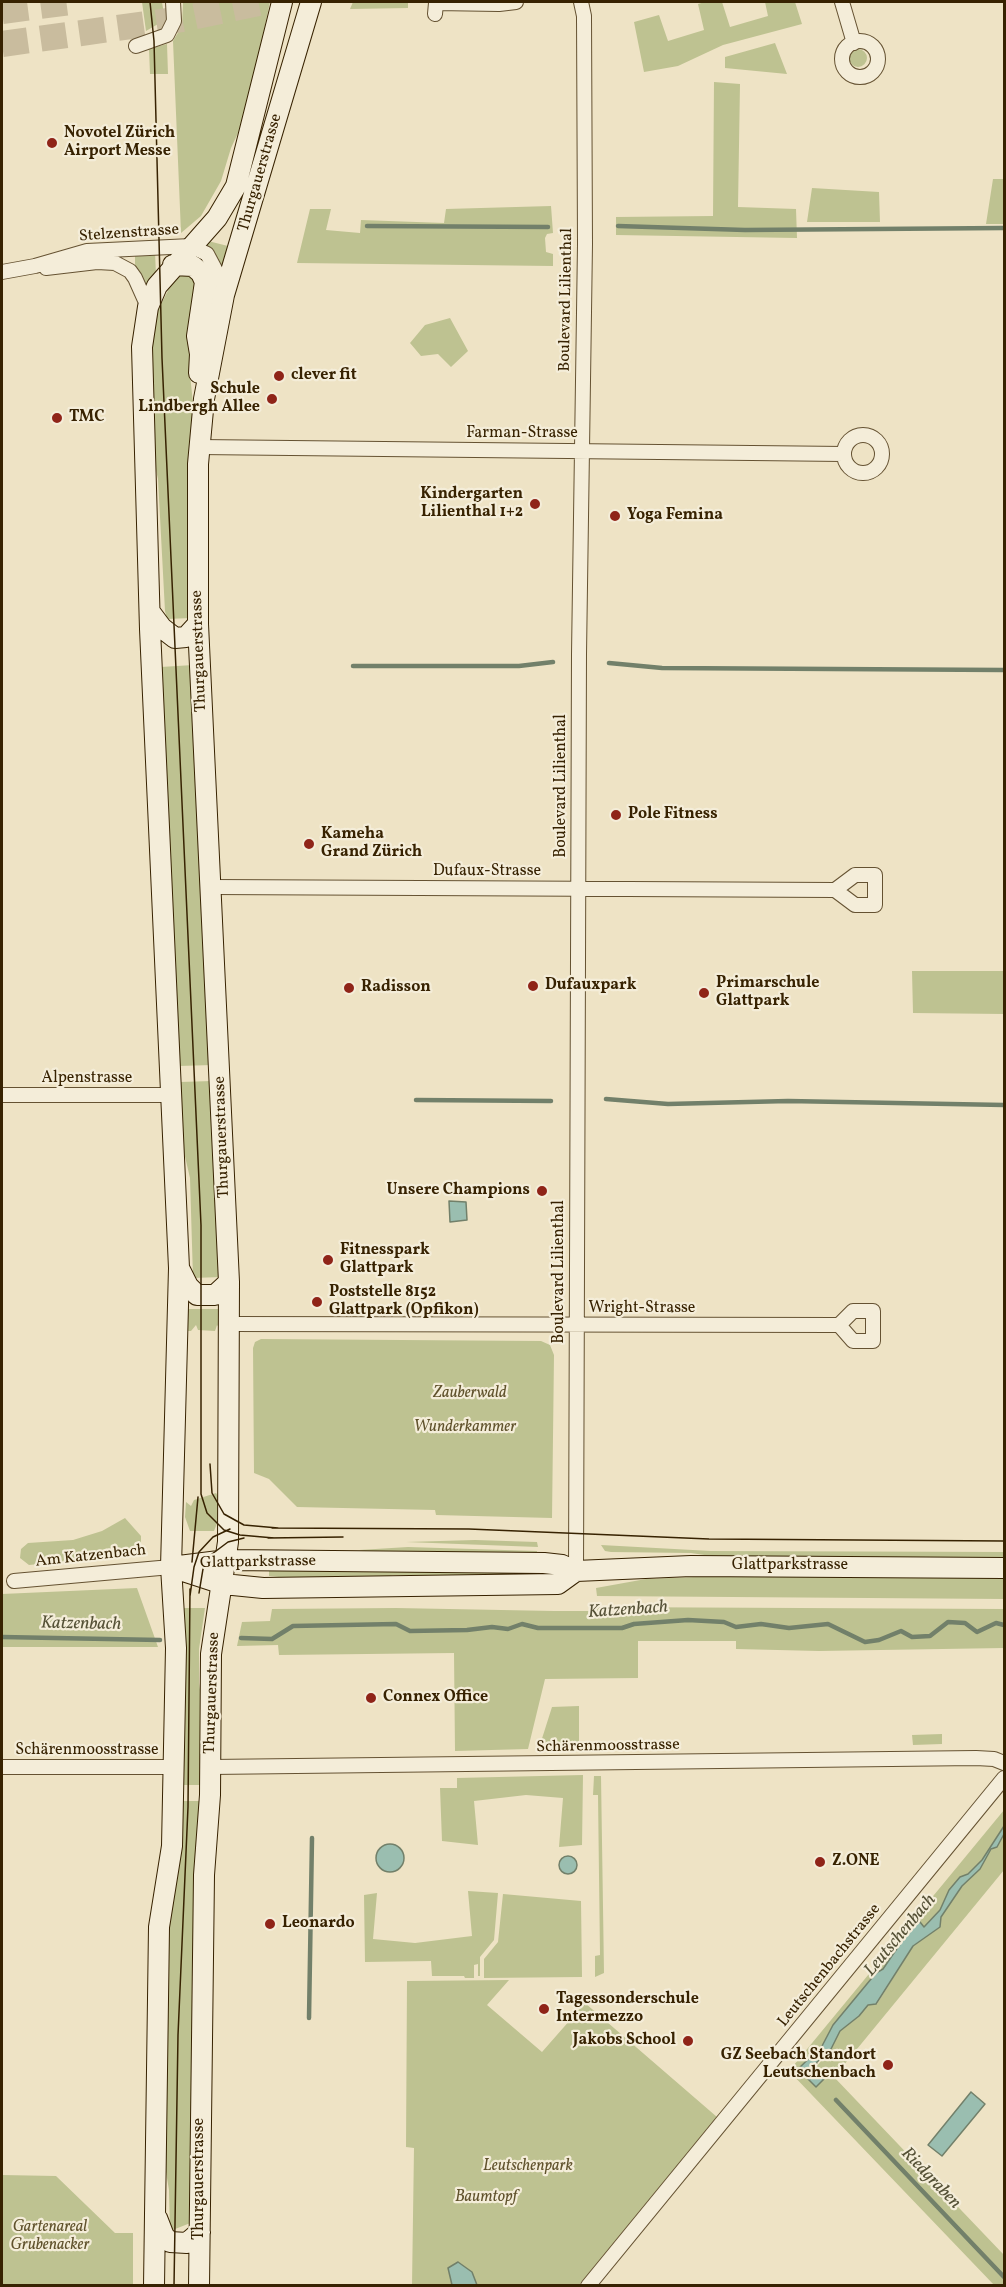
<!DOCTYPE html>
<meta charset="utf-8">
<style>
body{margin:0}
#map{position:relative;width:1006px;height:2287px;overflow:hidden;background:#eee3c5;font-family:Vollkorn,serif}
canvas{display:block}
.frame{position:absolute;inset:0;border:3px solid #372201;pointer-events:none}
</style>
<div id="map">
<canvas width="1006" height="2287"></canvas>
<div class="frame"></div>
</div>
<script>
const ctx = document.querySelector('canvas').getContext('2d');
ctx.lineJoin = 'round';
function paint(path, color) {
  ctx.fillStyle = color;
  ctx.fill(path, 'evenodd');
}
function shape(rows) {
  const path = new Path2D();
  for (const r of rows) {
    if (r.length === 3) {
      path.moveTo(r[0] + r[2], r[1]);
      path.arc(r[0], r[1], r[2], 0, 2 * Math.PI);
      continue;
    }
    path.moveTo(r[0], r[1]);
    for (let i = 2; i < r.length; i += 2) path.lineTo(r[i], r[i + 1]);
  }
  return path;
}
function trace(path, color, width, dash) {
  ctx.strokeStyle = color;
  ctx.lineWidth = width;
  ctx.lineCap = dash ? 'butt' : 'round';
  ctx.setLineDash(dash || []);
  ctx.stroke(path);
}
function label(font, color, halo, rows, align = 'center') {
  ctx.font = font + ' Vollkorn,serif';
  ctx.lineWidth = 4.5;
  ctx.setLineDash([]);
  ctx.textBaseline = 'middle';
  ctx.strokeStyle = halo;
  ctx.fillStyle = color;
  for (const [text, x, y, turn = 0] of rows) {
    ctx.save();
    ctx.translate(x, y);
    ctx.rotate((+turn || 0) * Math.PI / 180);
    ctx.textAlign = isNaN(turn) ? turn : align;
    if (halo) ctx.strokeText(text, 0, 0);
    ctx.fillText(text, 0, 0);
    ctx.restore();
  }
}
const green = shape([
 [142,2,162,2,165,20,146,31],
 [183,2,270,2,246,116,231,148,221,181,201,216,181,233,173,41,182,26],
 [353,2,408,2,408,8,350,9],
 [705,2,722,2,730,27,768,16,765,2,795,2,802,24,723,45,678,66,644,72,634,22,659,15,668,41,704,30,698,4],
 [775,43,787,74,725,68,725,57],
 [167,44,168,74,150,74,149,49],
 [858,58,9],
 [714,82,740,84,738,207,796,209,797,238,616,235,616,217,713,216],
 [993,179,1004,179,1004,224,986,224],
 [812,188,879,192,880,222,807,222],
 [551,206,553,233,547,234,545,238,546,252,553,254,553,266,297,263,310,209,331,209,326,230,360,233,361,220,444,223,446,209],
 [208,241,232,247,223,270,202,246],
 [155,252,156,275,147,287,135,267,135,253],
 [184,273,196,278,189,364,194,414,188,515,191,618,167,619,165,611,158,479,153,457,150,350,158,310,176,275],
 [450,318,468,351,451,367,438,354,421,356,410,343,425,325],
 [193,665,212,1065,179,1066,161,667],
 [912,971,1004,971,1004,1014,913,1013],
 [212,1081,221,1277,193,1278,190,1178,183,1148,180,1082],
 [184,1309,221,1309,221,1330,217,1325,215,1331,198,1330,196,1325,191,1331,184,1331],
 [261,1339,541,1341,550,1345,554,1355,552,1518,436,1515,435,1510,297,1507,269,1479,254,1473,253,1348,255,1342],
 [221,1492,218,1521,214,1531,190,1531,185,1517,186,1502,191,1506,194,1500,216,1493,218,1496],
 [125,1518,141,1536,141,1554,29,1565,20,1558,21,1549,28,1543,73,1540,102,1531],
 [475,1540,537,1542,538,1547,406,1542],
 [601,1545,711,1551,1004,1552,1004,1558,718,1557,691,1553,611,1552,605,1551],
 [408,1547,537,1551,537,1554,385,1555,359,1550],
 [538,1569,538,1575,393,1575,372,1581,308,1580,269,1576,269,1571],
 [719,1576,1004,1576,1004,1599,597,1596,596,1588,646,1579],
 [137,1588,158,1647,2,1647,2,1594],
 [597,1607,1004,1609,1004,1648,819,1651,736,1649,736,1641,638,1641,638,1678,545,1679,528,1749,455,1751,454,1653,279,1655,278,1645,237,1646,242,1622,270,1621,272,1609,396,1608,554,1611,592,1611,597,1610],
 [181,1608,205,1608,199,1649,199,1683,204,1716,203,1785,180,1785],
 [579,1706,579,1750,539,1748,552,1707],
 [942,1734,942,1744,913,1745,912,1735],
 [583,1775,582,1845,559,1847,563,1798,526,1795,474,1801,478,1845,442,1841,440,1788,457,1788,457,1778],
 [594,1776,601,1776,604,1973,595,1977,595,1956,600,1955,598,1795,593,1795],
 [180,1801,202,1801,193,2222,170,2231,169,2190,165,2166,167,1935],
 [1004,1810,1004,1826,982,1860,968,1874,960,1877,949,1890,940,1910,924,1927,921,1926,906,1935,883,1969,876,1973,833,2025,822,2046,798,2069,824,2078,815,2068,830,2051,840,2031,859,2016,868,2004,877,2004,913,1946,940,1927,941,1917,962,1886,1004,1834,1004,1870,834,2077,1004,2255,1004,2285,994,2285,789,2071],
 [468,1891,498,1893,494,1940,480,1957,480,1976,478,1976,478,1964,474,1965,474,1978,465,1978,464,1976,432,1976,431,1961,365,1962,364,1895,377,1893,373,1939,415,1943,472,1936],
 [503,1894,581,1901,582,1977,484,1978,484,1959,498,1942],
 [509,1980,487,2005,542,2052,585,2003,717,2117,579,2285,412,2285,414,2148,406,2147,407,1981],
 [2,2175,56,2176,115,2233,133,2233,133,2285,2,2285]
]);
const water = shape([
 [449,1201,466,1202,467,1220,450,1222,449,1201],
 [1004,1826,1004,1834,997,1847,991,1849,980,1869,962,1886,941,1917,940,1927,913,1946,876,2004,868,2005,859,2016,840,2031,830,2051,817,2062,815,2068,825,2078,816,2087,798,2069,822,2046,833,2025,876,1973,883,1969,911,1928,920,1922,924,1927,940,1910,949,1890,960,1877,968,1874,982,1860,1004,1826],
 [390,1858,14],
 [568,1865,9],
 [971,2092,985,2104,942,2156,928,2145,971,2092],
 [458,2262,472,2272,477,2285,452,2285,448,2268,458,2262]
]);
const stream = shape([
 [367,226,548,227],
 [618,226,745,230,1004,228],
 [609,663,662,668,1004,670],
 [353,666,519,666,553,662],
 [606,1099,668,1104,788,1101,1004,1105],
 [416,1100,551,1101],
 [2,1637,160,1640],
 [241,1638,272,1639,293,1626,396,1624,410,1631,467,1630,492,1627,508,1629,522,1624,538,1628,622,1628,634,1624,688,1620,724,1622,736,1627,761,1624,789,1628,828,1624,865,1642,879,1640,901,1631,912,1637,930,1636,948,1622,965,1623,977,1632,996,1623,1004,1625],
 [309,2018,312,1838],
 [836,2100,1004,2277]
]);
const highwayTunnel = shape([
 [2,11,71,2],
 [2,44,182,19,264,2]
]);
const street = shape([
 [842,2,854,43],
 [435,14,436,3,499,4,516,2],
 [860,59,18],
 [136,46,167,35,174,21,173,2],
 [46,268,97,262,115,263,130,271,135,278,148,307],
 [2,272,35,266,87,251,191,246,207,254,216,271,217,281,207,323],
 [863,454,19],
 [199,447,844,454],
 [212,887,835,890,855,905,875,905,875,875,855,875,835,890],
 [2,1095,172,1095],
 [228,1324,839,1325,853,1311,873,1311,873,1341,853,1341,839,1325],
 [576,1571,579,654,585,244,584,16,581,2],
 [14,1581,171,1567],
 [2,1767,173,1767],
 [211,1767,976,1758,994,1759,1004,1763],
 [588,2286,1004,1778]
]);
const secondary = shape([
 [173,265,193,266,201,273,205,282,197,336,200,354,199,373],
 [150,612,162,628,175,638,186,637,198,624],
 [179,1268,188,1286,197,1295,215,1295,229,1282],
 [171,1567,227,1560,544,1563,562,1565,576,1571,691,1566,1004,1568],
 [177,1569,223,1584,263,1588,558,1584,576,1571],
 [157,2218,164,2236,170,2242,187,2243,200,2232],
 [154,2286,159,1927,172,1846,176,1648,171,1567,179,1268,150,629,142,347,148,307,157,286,217,218,236,186,282,2],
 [199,2286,204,1875,210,1795,211,1654,228,1542,229,1282,198,624,198,464,204,399,224,295,311,2]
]);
const tram = shape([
 [150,2,154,41,162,358,201,1225,201,1494,207,1513,224,1530,240,1535,274,1538],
 [210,1464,212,1493,224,1514,244,1525,278,1528],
 [272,1528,469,1529,709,1539,1004,1541],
 [268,1538,343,1537],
 [192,1562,198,1497],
 [199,1593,203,1569,212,1554,228,1542,244,1538],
 [190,1596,194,1567,199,1552,213,1537,230,1529],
 [174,2286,178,2035,188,1807,190,1589]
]);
const markers = [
 [52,143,6,"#8f2418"],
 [279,376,6,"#8f2418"],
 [272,399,6,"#8f2418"],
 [57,418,6,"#8f2418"],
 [535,504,6,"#8f2418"],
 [615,516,6,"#8f2418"],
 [616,815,6,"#8f2418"],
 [309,844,6,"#8f2418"],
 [533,986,6,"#8f2418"],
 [349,988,6,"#8f2418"],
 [704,993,6,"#8f2418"],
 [542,1191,6,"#8f2418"],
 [328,1260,6,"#8f2418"],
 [317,1302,6,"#8f2418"],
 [371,1698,6,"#8f2418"],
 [820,1862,6,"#8f2418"],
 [270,1924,6,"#8f2418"],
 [544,2009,6,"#8f2418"],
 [688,2041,6,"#8f2418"],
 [888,2065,6,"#8f2418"]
];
const poiNames = [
 ["Novotel Zürich",64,134],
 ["Airport Messe",64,152],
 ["clever fit",291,376],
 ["Schule",260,390,"right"],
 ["Lindbergh Allee",260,408,"right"],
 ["TMC",69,418],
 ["Kindergarten",523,495,"right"],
 ["Lilienthal 1+2",523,513,"right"],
 ["Yoga Femina",627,516],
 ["Pole Fitness",628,815],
 ["Kameha",321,835],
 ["Grand Zürich",321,853],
 ["Primarschule",716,984],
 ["Glattpark",716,1002],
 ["Dufauxpark",545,986],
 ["Radisson",361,988],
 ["Unsere Champions",530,1191,"right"],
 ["Fitnesspark",340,1251],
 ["Glattpark",340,1269],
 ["Poststelle 8152",329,1293],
 ["Glattpark (Opfikon)",329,1311],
 ["Connex Office",383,1698],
 ["Z.ONE",832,1862],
 ["Leonardo",282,1924],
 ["Tagessonderschule",556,2000],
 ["Intermezzo",556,2018],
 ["Jakobs School",676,2041,"right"],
 ["GZ Seebach Standort",876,2056,"right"],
 ["Leutschenbach",876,2074,"right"]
];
const streetNames = [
 ["Thurgauerstrasse",261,173,-74],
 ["Stelzenstrasse",129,234,-4],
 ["Boulevard Lilienthal",567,300,-89],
 ["Farman-Strasse",522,434],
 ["Thurgauerstrasse",200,651,-92],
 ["Boulevard Lilienthal",562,786,-90],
 ["Dufaux-Strasse",487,872],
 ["Alpenstrasse",87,1079],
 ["Thurgauerstrasse",223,1137,-92],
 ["Boulevard Lilienthal",560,1272,-90],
 ["Wright-Strasse",642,1309],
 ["Am Katzenbach",91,1557,-6],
 ["Glattparkstrasse",258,1563,-1],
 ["Glattparkstrasse",790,1566],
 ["Thurgauerstrasse",213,1693,-88],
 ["Schärenmoosstrasse",608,1747,-1],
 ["Schärenmoosstrasse",87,1751],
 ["Leutschenbachstrasse",830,1966,-51],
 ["Thurgauerstrasse",200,2179,-90]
];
const parkNames = [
 ["Zauberwald",470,1394],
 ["Wunderkammer",465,1428],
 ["Leutschenpark",528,2167],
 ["Baumtopf",486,2198],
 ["Gartenareal",50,2228],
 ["Grubenacker",50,2246]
];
const waterNames = [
 ["Katzenbach",628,1611,-4],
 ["Katzenbach",81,1625,1],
 ["Leutschenbach",901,1936,-50],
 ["Riedgraben",930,2179,46]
];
paint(green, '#bec291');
paint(water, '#9abeb0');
trace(water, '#72806a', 1.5);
trace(stream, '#72806a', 4.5);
trace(highwayTunnel, '#c9bc9e', 26, [26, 13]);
trace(street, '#655232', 16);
trace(secondary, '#372201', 22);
trace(street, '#f4edd9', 14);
trace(secondary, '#f4edd9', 20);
trace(tram, '#372201', 1.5);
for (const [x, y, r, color] of markers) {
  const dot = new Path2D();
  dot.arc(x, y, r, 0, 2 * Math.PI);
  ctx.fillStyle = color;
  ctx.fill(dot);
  trace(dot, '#f4edd9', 2);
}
label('bold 16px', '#372201', '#f4edd9', poiNames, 'left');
label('16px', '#372201', '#f4edd9', streetNames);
label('italic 16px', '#60522c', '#f4edd9', parkNames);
label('italic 18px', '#555136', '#f4edd9', waterNames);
</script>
